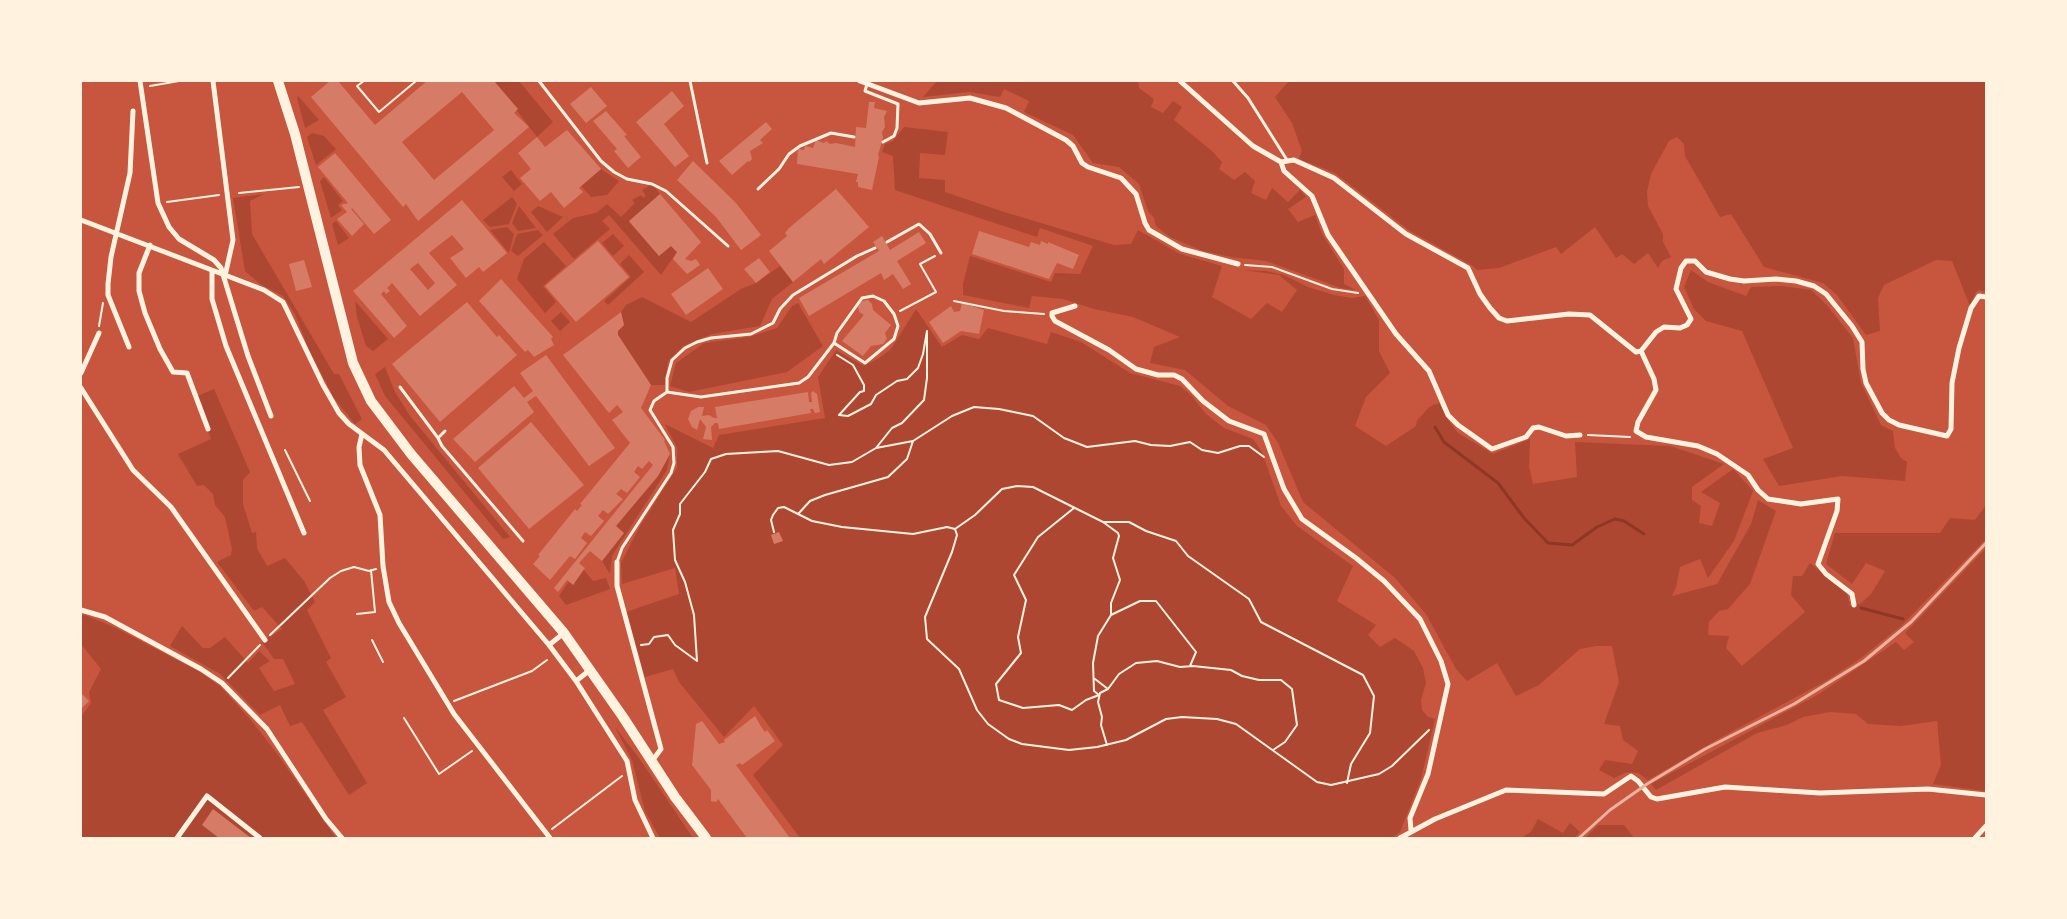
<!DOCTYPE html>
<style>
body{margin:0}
#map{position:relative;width:2067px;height:919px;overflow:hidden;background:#c8553d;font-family:"DejaVu Sans",sans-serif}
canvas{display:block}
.frame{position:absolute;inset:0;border:82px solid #fff3e0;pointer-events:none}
</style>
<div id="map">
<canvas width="2067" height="919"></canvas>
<div class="frame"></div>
</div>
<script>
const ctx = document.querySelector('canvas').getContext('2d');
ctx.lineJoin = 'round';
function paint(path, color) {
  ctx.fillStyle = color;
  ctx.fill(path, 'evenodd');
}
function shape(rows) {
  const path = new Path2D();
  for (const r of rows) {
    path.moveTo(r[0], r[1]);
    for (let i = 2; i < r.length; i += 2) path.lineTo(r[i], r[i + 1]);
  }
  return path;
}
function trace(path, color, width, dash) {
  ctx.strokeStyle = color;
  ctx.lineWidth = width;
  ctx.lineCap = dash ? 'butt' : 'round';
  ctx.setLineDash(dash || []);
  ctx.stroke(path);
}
const green = shape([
 [494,81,519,81,553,122,537,137],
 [937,81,1138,81,1139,88,1154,99,1151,107,1163,113,1173,101,1182,107,1174,120,1212,151,1222,162,1219,169,1234,180,1245,172,1255,181,1251,193,1266,200,1272,188,1288,202,1300,190,1306,197,1288,209,1298,222,1315,215,1322,234,1344,269,1344,284,1356,290,1341,288,1266,261,1231,257,1203,251,1170,237,1156,226,1154,218,1148,211,1139,184,1119,167,1093,163,1073,135,1024,112,1029,101,1004,89,1000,97,969,92,923,97],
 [1289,81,1986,81,1986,292,1979,290,1976,292,1970,306,1952,261,1936,260,1884,285,1878,298,1880,331,1866,335,1837,295,1823,283,1764,267,1731,214,1720,217,1685,156,1684,144,1677,137,1669,141,1651,174,1647,192,1648,206,1663,234,1663,242,1671,257,1662,261,1658,268,1648,253,1634,264,1622,254,1616,258,1595,227,1561,254,1556,247,1499,268,1477,270,1473,266,1410,231,1335,173,1299,159,1302,151,1292,123,1275,97],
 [298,96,319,120,305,128,297,98],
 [904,127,948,132,945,155,920,153,919,178,945,180,945,192,1001,211,1114,245,1131,244,1138,230,1180,254,1222,266,1212,297,1251,319,1267,303,1282,312,1297,290,1279,275,1243,270,1266,271,1284,275,1308,287,1334,295,1352,298,1365,296,1379,320,1379,351,1390,373,1366,397,1355,426,1386,446,1416,426,1417,421,1429,407,1439,403,1448,420,1458,433,1493,454,1530,439,1529,467,1533,484,1577,477,1575,442,1670,446,1724,464,1692,487,1692,500,1701,506,1699,523,1712,526,1720,503,1701,492,1733,469,1753,491,1734,541,1708,578,1700,559,1680,567,1676,587,1672,596,1717,584,1751,524,1758,500,1776,511,1750,584,1728,609,1719,611,1709,622,1708,635,1729,636,1726,648,1742,666,1805,612,1791,595,1793,576,1802,576,1810,563,1847,593,1850,606,1860,604,1871,594,1885,571,1866,563,1852,584,1826,564,1835,533,1940,533,1950,518,1975,520,1986,505,1986,539,1901,626,1861,658,1826,681,1720,738,1648,780,1638,773,1627,772,1614,778,1599,770,1605,760,1632,764,1638,751,1623,740,1620,726,1604,724,1619,682,1612,646,1596,646,1580,649,1539,685,1516,696,1497,663,1467,681,1456,669,1426,614,1395,578,1303,502,1278,443,1266,425,1228,406,1185,370,1150,363,1154,347,1180,337,1133,317,1094,309,1063,299,1032,296,1029,308,963,295,963,284,970,256,1051,282,1055,273,1080,274,1093,246,1040,228,1037,237,895,190,893,156,882,152,885,144,893,141],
 [312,133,324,136,336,149,316,165,307,137],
 [601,169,619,181,607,195,591,197,581,186],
 [511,170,522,184,514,191,502,177],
 [324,177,343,201,338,205,342,210,331,218,320,181],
 [652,184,660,194,629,222,659,256,671,246,677,252,661,275,609,215,602,221,610,229,574,259,553,234,573,218,596,213,607,204,621,217,635,203,632,200,641,195,643,198,646,196,642,190],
 [264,194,250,201,252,234,334,374,339,374,362,419,355,424,334,398,308,348,295,314,283,296,260,284,245,271,233,198],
 [512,197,517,204,509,224,490,227,483,220],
 [519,206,536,228,518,231,512,223],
 [538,206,563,217,547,232,531,212],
 [336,221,349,238,338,245,332,224],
 [507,227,514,234,509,253,490,230],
 [538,230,543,235,518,256,511,251,517,234],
 [613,234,624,246,613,256,602,243],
 [544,242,566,266,543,286,556,302,545,313,517,279,524,259],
 [629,255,644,272,608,305,604,301,631,277,620,264],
 [780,266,793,282,772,299,760,326,712,334,683,346,668,361,665,385,651,385,618,335,618,331,624,325,621,312,626,305,642,297,691,322,741,289,756,283],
 [1691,270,1708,282,1746,296,1751,287,1782,286,1811,290,1826,304,1853,338,1861,383,1881,425,1893,431,1895,448,1901,458,1907,462,1905,481,1842,476,1779,486,1763,459,1793,448,1742,331,1706,321,1694,309,1684,287],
 [355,301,388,339,373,351,366,346,357,317],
 [798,303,823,346,787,372,689,392,670,386,676,363,704,343,749,337,777,328,792,306],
 [916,309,942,347,962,335,979,339,988,328,1047,344,1051,332,1081,342,1130,373,1180,386,1191,395,1206,414,1224,428,1253,439,1262,452,1281,506,1297,526,1353,566,1337,601,1376,625,1368,635,1380,647,1395,638,1414,651,1423,668,1426,683,1421,700,1422,710,1428,717,1435,719,1421,779,1400,832,1392,838,800,838,753,775,783,745,754,706,724,737,679,682,673,669,645,677,626,612,679,594,675,568,622,584,621,563,640,526,677,468,677,448,665,424,713,448,719,435,825,418,818,377,836,350,864,366,879,358,891,349],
 [561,312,570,322,560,331,551,321],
 [385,367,395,392,410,416,510,537,503,539,385,396,375,374],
 [214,389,250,472,243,480,243,504,252,533,256,532,257,548,267,566,285,558,304,581,315,602,307,610,331,658,326,662,346,697,323,710,367,783,349,795,302,722,290,726,280,705,260,715,220,674,170,646,182,626,203,648,210,648,225,637,248,663,259,651,270,661,259,668,274,691,295,684,283,659,274,659,262,642,282,629,262,607,254,611,217,562,231,555,232,549,225,517,215,505,213,494,204,485,197,486,178,454,211,439,195,397],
 [670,454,667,470,612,556,610,574,602,561,624,533,616,526,658,476],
 [1986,548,1986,791,1933,784,1941,765,1937,721,1901,726,1868,724,1856,714,1830,712,1803,717,1787,725,1757,733,1656,790,1651,784,1819,694,1896,642,1904,650,1914,642,1905,633],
 [583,569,593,581,606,578,610,589,566,605,559,596,569,581,574,584],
 [85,615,116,628,198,671,220,686,251,720,278,755,336,838,81,838,81,717,91,703,89,692,101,669,81,644,81,616],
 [615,727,639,758,693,838,660,838,645,811,632,760],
 [1538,819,1563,833,1570,823,1580,832,1574,838,1521,838,1531,832],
 [1598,825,1624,825,1634,838,1585,838]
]);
const stream = shape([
 [1435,427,1444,442,1498,483,1524,518,1548,543,1572,545,1597,527,1615,519,1624,521,1644,534],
 [1861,608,1903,619]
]);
const building = shape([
 [330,81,338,81,375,125,427,81,494,81,518,109,514,113,529,127,418,221,406,204,403,207,311,97],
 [462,92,494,130,434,180,402,142],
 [591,87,607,106,586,123,570,104],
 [672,91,684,106,664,124,689,156,675,167,636,122],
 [869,102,875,102,874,108,887,111,884,117,885,127,882,132,883,138,878,155,879,157,872,190,858,187,858,182,856,182,858,174,797,164,798,149,804,150,805,146,813,148,816,140,824,143,826,141,830,144,836,143,855,147,856,127,866,128],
 [606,111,627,135,624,136,641,157,628,168,614,151,617,149,593,121],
 [766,122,772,129,760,140,763,143,750,151,752,159,749,162,748,161,732,175,719,161],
 [567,130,601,169,579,188,583,192,564,208,551,192,540,201,520,178,531,169,518,153,537,137,545,147],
 [335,153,391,220,374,234,352,208,351,209,364,224,352,236,337,219,347,212,341,205,348,203,318,167],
 [693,161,736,203,761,235,741,250,716,217,677,180],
 [836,189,869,227,824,264,821,259,793,282,769,251,787,236,785,233,789,228],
 [660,194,701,242,685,259,691,261,696,259,700,265,687,274,673,259,677,252,671,246,659,256,629,221],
 [462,200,507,253,483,272,479,267,466,278,450,258,464,249,452,235,429,253,457,285,420,316,392,283,387,288,390,291,386,294,384,291,381,294,407,326,394,338,353,291],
 [418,263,435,283,428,290,410,269],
 [979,231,1029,247,1031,242,1040,245,1041,241,1048,244,1048,242,1079,255,1073,269,1057,263,1049,279,972,254],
 [919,232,926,243,897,261,911,284,903,289,893,274,884,280,881,273,809,316,799,298,879,251,873,242,882,236,890,250],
 [598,241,629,277,576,322,545,286],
 [759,258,770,272,756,283,744,269],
 [304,260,312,287,296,291,289,264],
 [708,268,723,289,686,315,671,294],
 [501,279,553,337,551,339,554,345,534,357,528,350,525,352,479,301],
 [868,300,872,304,873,310,891,325,885,333,887,339,883,344,871,346,863,356,842,341,864,315,859,312,858,306,862,301],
 [467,302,497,337,499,335,517,355,440,422,392,364],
 [962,303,984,310,979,334,961,331,943,343,929,322,951,306,954,312,960,311],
 [621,312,624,325,618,331,618,335,651,385,641,408,665,440,664,441,670,454,658,476,616,526,624,533,602,561,590,551,579,563,585,568,573,585,567,580,558,592,554,588,653,465,649,461,642,469,638,466,634,472,640,477,627,493,621,489,616,494,623,499,608,514,603,510,598,516,604,521,591,536,585,532,581,538,587,543,575,559,570,556,550,580,533,564,540,556,538,555,575,509,577,511,582,505,580,504,630,443,612,420,623,412,617,405,609,413,563,355],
 [546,355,615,448,589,466,536,396,527,402,534,412,475,462,453,439,514,386,524,398,533,391,520,373],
 [813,391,817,394,820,412,815,413,813,409,810,409,811,413,719,429,718,423,715,423,711,427,712,440,703,439,706,427,700,419,697,430,692,427,688,419,691,411,698,407,704,407,702,416,709,415,714,418,717,418,715,407,808,392,809,402,812,402,811,393],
 [531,422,584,485,529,529,478,468],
 [779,532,783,541,774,544,771,535],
 [81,693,89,701,81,709],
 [755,716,762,728,765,732,767,730,775,741,742,765,740,763,736,765,790,838,747,838,718,799,716,802,711,801,711,790,692,765,696,724,702,721,719,744,725,742,724,740],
 [213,809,251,838,219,838,202,825]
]);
const path = shape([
 [364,81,357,86,379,112,416,81],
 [150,86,179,81],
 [239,193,299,187],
 [167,202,219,195],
 [1245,265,1272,267,1332,289,1358,293],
 [954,301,1004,311,1044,314],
 [900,311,936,292,920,264,935,256],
 [99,326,103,303],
 [1588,435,1630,437],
 [913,441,952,416,974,407,999,409,1033,416,1064,438,1087,447,1135,441,1151,445,1170,446,1190,442,1202,450,1218,453,1240,446,1249,446,1264,457],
 [285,450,310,501],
 [1074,508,1038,537,1014,575,1026,600,1018,637,1021,653,996,684,999,700,1023,708,1059,705,1072,710,1086,700,1099,695,1094,691,1093,663,1098,636,1111,615],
 [799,513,810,501,825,495,888,477,907,459,913,441,876,448,892,428,902,423,924,400,927,378,927,331,923,354,918,368,907,379,897,381,876,395,871,404,848,416,839,415,860,392,864,391,864,385,853,365,837,355],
 [1103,522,1129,522,1146,531,1176,541,1188,556,1249,599,1261,622,1363,675,1374,696,1370,733,1351,764,1347,783],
 [955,529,975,515,1002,489,1017,486,1033,487,1103,522,1118,533,1119,536,1113,558,1120,580,1111,603,1111,615,1140,601,1156,601,1196,652,1190,666],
 [774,532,771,520,773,515,778,508,784,507,812,521,842,527,913,534,947,527,955,529,957,535,952,552,925,617,927,639,959,669,977,710,988,724,1009,739,1022,744,1069,750,1097,747,1126,740,1166,719,1182,717,1217,719,1236,724,1317,782,1331,785,1379,774,1392,766,1429,730],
 [357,614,375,612,371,570],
 [270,635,330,578,341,571,354,567,369,571,376,569],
 [372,640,383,662],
 [641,645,649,644,654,637,668,635,675,645,697,661,694,615,685,582,675,560,673,530,680,514,680,504,705,472,711,459,726,454,778,451,829,465,852,462,876,448],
 [228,678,260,645],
 [1095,679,1108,689],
 [454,701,532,671,547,660],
 [404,718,439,774,472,751],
 [1107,745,1101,725,1102,717,1098,702,1100,693,1108,689,1119,674,1136,663,1157,661,1180,667,1193,666,1231,670,1242,676,1259,680,1281,680,1292,689,1297,725,1285,742,1273,750],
 [552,829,622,776]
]);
const service = shape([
 [539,81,601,161,614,172,627,179,652,184,666,191,728,246],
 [690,81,707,163],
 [1233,81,1248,98,1287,160],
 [867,84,865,91,898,104,897,128,894,136,883,142],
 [758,189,779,169,789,154,800,146,831,133,854,137],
 [887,242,919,224,930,234,941,253],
 [400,387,438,438],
 [667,392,701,397,799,383,808,377,834,343,865,363,894,339,898,326,894,314,884,301,873,296,862,298,837,333,834,343],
 [445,431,438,438,442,446,523,541],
 [617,562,622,548,671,473,674,463,673,447,650,410,654,401,667,392,667,378,672,360,685,348,697,342,711,338,751,334,773,323,780,309,793,295,857,256,875,248]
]);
const minor = shape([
 [140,81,158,203,169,227,179,239,214,260,221,268,248,356,271,416],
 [213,81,233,240,225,276],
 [860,81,919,103,970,98,1006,108,1066,140,1073,146,1082,163,1088,167,1121,178,1136,194,1145,223,1149,230,1182,249,1238,264],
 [1180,81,1253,146,1281,162,1294,160,1334,178,1406,234,1468,268,1480,294,1490,308,1499,318,1507,321,1569,314,1590,315,1636,352,1641,351,1656,332,1664,327,1680,328,1687,325,1691,319,1676,289,1681,268,1686,261,1695,261,1706,272,1730,279,1744,281,1776,279,1796,281,1814,286,1826,294,1852,326,1862,342,1863,369,1866,383,1882,413,1889,420,1899,425,1947,436,1951,429,1952,383,1959,348,1971,308,1979,296,1986,297],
 [1281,162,1284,171,1312,196,1328,235,1396,334,1429,371,1448,415,1458,425,1492,449,1526,437,1533,428,1539,427,1566,436,1580,435],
 [81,220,264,290,283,302,323,385,339,413,349,424,384,450,549,645,576,681,627,761,635,800,653,838],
 [150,245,139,273,139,291,145,313,160,349,173,372,187,373,208,429],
 [212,271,212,299,226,346,304,533],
 [1075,306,1052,313,1052,316,1055,321,1109,350,1136,369,1158,375,1174,375,1182,379,1203,401,1229,421,1264,434,1284,489,1302,519,1356,558,1384,581,1420,619,1441,661,1448,684,1428,774,1410,818,1411,830],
 [129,347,108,295,108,284,111,257,130,173,133,111],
 [1641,351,1654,379,1656,390,1638,422,1636,431,1646,437,1698,446,1717,454,1748,475,1758,490,1768,499,1801,504,1838,499,1837,511,1818,564,1826,574,1852,594,1854,605],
 [81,373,99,333],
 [81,388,133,470,171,507,265,640],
 [362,434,359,447,360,465,380,515,383,566,389,602,399,623,454,714,550,838],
 [617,562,617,586,661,749,652,761],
 [81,610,105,617,201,669,222,683,267,729,326,819,342,838],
 [549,645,564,633],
 [576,681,590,670],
 [177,838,207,796,260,838],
 [1400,838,1435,819,1506,790,1604,794,1631,776,1638,781,1651,797,1657,799,1725,787,1820,793,1928,789,1986,795],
 [1975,838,1986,826]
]);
const primary = shape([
 [278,81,295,134,353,363,371,401,411,454,564,633,623,717,675,797,706,838]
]);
const rail = shape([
 [1579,838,1610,810,1647,784,1705,749,1794,704,1864,661,1911,622,1986,543]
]);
paint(green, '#ae4732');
trace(stream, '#8f3625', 3);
paint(building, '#d67c66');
trace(path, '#fff3e0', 2);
trace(service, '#fff3e0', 3);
trace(minor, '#fff3e0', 5);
trace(primary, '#fff3e0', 10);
trace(rail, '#e9b49f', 3);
</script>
